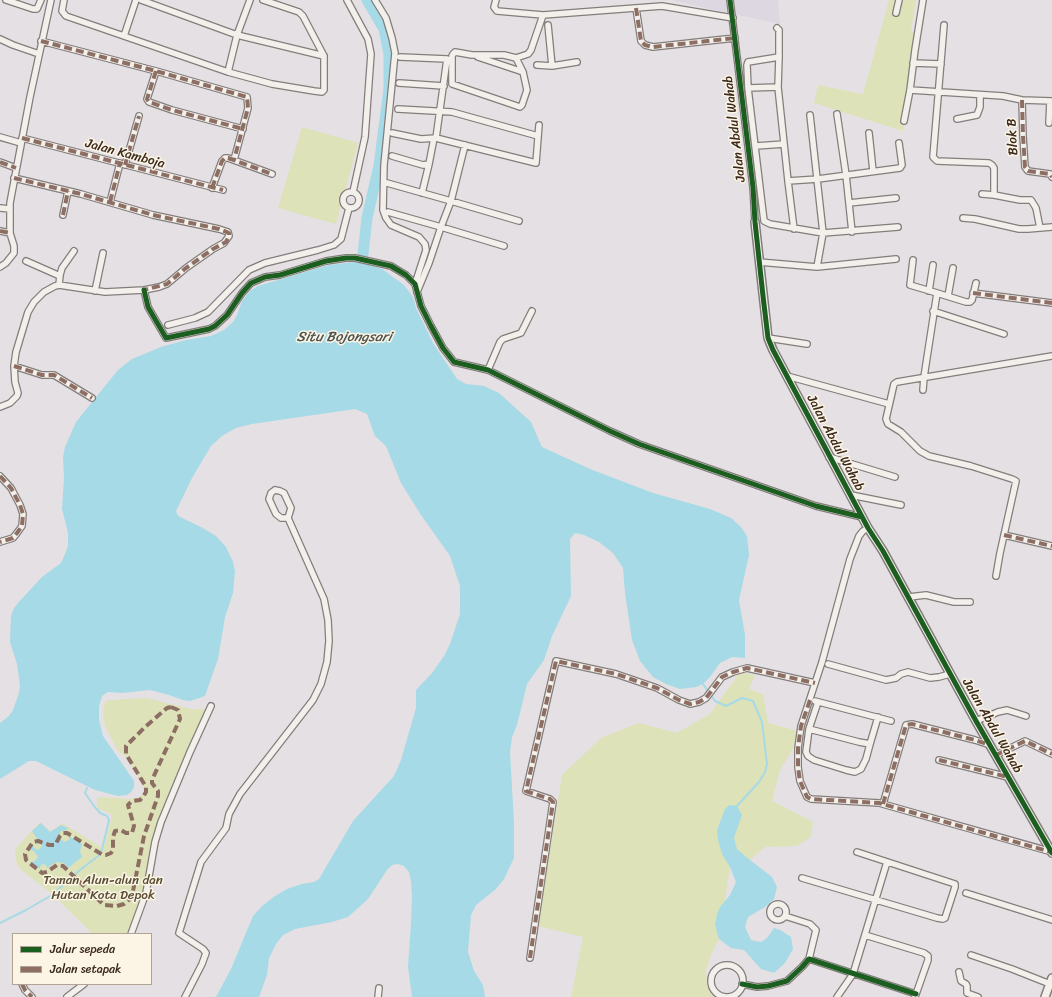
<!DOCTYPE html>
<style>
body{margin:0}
#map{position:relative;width:1052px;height:997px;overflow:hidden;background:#e5e0e3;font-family:Sriracha,sans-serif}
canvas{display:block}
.legend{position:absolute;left:12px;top:933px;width:140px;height:52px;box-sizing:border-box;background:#fcf5e5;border:1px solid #afa495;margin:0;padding:5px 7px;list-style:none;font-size:12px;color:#3b2a1e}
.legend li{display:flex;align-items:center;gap:8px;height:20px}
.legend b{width:20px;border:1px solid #afa495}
</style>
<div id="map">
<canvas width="1052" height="997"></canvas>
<ul class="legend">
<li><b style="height:5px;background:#1b5e20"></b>Jalur sepeda</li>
<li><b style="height:5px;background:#8d6e63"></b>Jalan setapak</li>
</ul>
</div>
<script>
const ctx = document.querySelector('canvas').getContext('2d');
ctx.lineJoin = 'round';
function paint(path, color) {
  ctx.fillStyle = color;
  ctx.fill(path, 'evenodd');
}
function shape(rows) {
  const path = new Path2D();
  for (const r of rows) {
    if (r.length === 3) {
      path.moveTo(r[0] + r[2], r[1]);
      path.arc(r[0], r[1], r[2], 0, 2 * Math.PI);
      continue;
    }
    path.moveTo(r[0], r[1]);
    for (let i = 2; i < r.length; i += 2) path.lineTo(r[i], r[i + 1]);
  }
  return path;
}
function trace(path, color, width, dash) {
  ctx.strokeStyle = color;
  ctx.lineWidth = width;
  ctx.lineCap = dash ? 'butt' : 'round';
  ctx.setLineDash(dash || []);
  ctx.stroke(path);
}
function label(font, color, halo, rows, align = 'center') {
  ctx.font = font + ' Sriracha,sans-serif';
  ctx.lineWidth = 3;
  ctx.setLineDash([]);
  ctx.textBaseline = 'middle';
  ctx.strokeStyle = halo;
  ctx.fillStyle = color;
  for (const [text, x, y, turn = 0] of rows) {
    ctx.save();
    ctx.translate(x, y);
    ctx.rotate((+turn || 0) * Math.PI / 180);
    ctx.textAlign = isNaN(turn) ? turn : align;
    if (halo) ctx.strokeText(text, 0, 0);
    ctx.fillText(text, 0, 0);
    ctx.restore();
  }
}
const built = shape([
 [672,0,778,0,780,24,710,9]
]);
const green = shape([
 [889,0,916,0,911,32,919,34,903,131,814,103,818,85,863,94],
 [302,127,358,143,336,224,278,208],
 [740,672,755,675,749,689,763,694,768,723,797,731,793,749,780,770,772,801,813,822,811,837,797,846,765,847,750,860,730,867,719,939,711,955,706,970,707,985,714,997,571,997,583,937,538,926,562,775,601,738,639,723,677,733,710,714],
 [146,698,191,709,206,709,169,793,151,843,148,870,143,893,129,934,93,934,51,893,20,869,16,862,15,851,17,847,40,822,50,831,52,831,62,823,103,848,111,819,111,815,109,813,99,809,97,806,97,797,131,799,139,797,143,794,144,790,143,786,125,756,118,751,105,726,103,713,105,702,109,700]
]);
const water = shape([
 [354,262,373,266,382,269,404,285,413,297,416,308,433,343,457,379,466,384,484,386,499,393,531,422,542,447,590,469,653,493,710,509,731,518,741,527,747,536,749,555,739,600,745,635,745,658,732,657,720,663,710,677,703,684,696,687,680,689,666,684,653,677,640,661,632,640,625,593,623,568,613,553,599,542,584,535,575,533,570,539,571,596,552,636,544,660,527,684,517,725,512,737,510,752,514,823,514,858,504,879,496,889,476,905,471,915,468,952,474,971,483,985,485,997,412,997,408,967,411,923,412,896,411,881,409,872,404,866,398,864,392,865,387,870,368,899,348,917,332,922,295,929,283,935,276,944,269,958,267,975,259,997,216,997,231,969,253,916,262,906,275,896,287,889,302,884,314,882,319,879,353,821,394,776,401,760,416,708,416,690,432,673,444,656,450,644,460,614,460,586,450,556,421,515,401,483,386,446,375,436,367,414,355,409,252,424,236,428,222,436,211,446,202,461,191,480,176,511,178,516,201,527,216,536,226,547,233,562,235,572,233,593,225,617,218,659,205,696,190,701,183,700,169,695,150,690,122,693,108,692,102,696,99,706,99,720,103,736,134,781,134,787,131,792,127,795,118,796,95,790,36,761,29,761,0,779,0,723,9,716,13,710,19,693,20,685,17,664,10,642,11,616,14,608,18,603,42,577,61,563,65,554,68,546,68,533,62,509,64,478,63,457,65,447,76,422,118,370,132,359,161,347,186,340,211,336,224,330,233,322,237,315,242,301,250,291,258,286,329,265],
 [729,805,737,806,742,815,734,838,737,849,750,860,772,877,777,887,774,899,765,907,748,917,745,927,751,940,761,942,767,938,774,928,780,930,791,937,793,949,785,963,774,973,761,969,744,950,731,948,719,939,715,925,717,914,720,907,730,895,736,882,730,867,722,854,718,840,717,830,725,809],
 [41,823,50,832,61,825,68,828,67,830,61,831,58,836,64,842,69,840,69,836,82,844,80,851,82,857,68,868,64,863,56,862,47,868,46,865,42,864,40,867,40,869,30,862,35,861,38,857,34,851,30,850,33,845,34,848,38,850,42,846,32,831]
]);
const stream = shape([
 [703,684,715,701,726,706,742,698,753,701,762,722,767,764,765,772,759,782,736,807],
 [0,923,26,910,52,895,75,874,98,856,102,849,109,820,107,816,100,813,94,806,85,793,87,788]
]);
const river = shape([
 [362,263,367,218,379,166,389,89,389,54,384,29,367,0]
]);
const minor = shape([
 [6,0,33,9,37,9,41,0],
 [64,0,62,11,66,16,228,72,272,84,314,91,322,92,324,90,324,56,303,16,299,12,263,0],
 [141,0,237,35,324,56],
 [347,0,368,39,371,54,365,137,353,192],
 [375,0,386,18,392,38,395,53,384,165,383,210,386,218,391,225,419,237,425,244,426,250,415,284],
 [496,0,494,7,497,11,543,15,662,6,733,18],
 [730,0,753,187,755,222],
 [636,8,641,41,645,45,653,47,735,38],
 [896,13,899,0],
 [548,25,552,66],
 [944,25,933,157,937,161,989,163,992,165,994,168,994,195],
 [777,28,779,30,779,57],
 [124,36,136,0],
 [0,39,13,45,39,54],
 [41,41,156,71,247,97,248,108,234,160],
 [400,57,447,59,436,138],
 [478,57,523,72],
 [516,58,523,72,527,90,522,105,520,107,452,84,452,56,453,54,455,52,472,55,504,55,516,58,528,54,531,50,543,15],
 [913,63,941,64],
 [537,65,552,66,577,62],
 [156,71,147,99,149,102,172,110,243,129],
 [228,72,237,35,250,0],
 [399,83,444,86],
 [778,87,779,57,748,62,747,65,748,88,764,221,770,224,823,233,898,227],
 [748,88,778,87,788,181,794,229],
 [910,90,1003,96,1022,100,1052,101],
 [1022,100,1023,136,1025,167,1028,171,1050,174,1052,177],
 [398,109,452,112,538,136],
 [837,114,846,175,852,232],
 [810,115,823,233,817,267],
 [957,119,977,115,980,107,980,96],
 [904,121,910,90,915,50,923,0],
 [1049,123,1050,101],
 [392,133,421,139,436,138,536,163,539,125],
 [869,133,873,171],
 [0,137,21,143],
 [22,138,223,190],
 [756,146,784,144],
 [392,156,423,165,429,164,434,138],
 [0,162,16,168],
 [125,165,139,116],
 [788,181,818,179,900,168,902,165,899,143],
 [387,183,451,201,465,145],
 [212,188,222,161,225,158,228,158,272,174],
 [351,200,8],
 [422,193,429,164],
 [982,194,994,195,1020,200,1031,200,1036,208,1040,228],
 [110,202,120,163],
 [849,203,896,198],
 [0,208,10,209],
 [388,212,441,227,451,201,519,221],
 [63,215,68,191],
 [963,218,975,219,1019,229,1028,229,1052,227],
 [0,231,10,233],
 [913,260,910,285,937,293],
 [26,261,60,276],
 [759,262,817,267,896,259],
 [0,267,6,263,14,253,14,246,10,233,10,203,30,97,51,0],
 [59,285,60,275,62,268,74,251],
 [144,290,148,307,166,338,209,329,215,326,227,315,242,293,251,283,265,277,280,275,326,261,346,258,355,258,391,266,406,275,415,284,421,306,431,326,443,348,454,362,488,370,610,431,639,444,816,506,862,517],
 [95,291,103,253],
 [929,291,933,265],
 [417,292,429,263,441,227,504,246],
 [973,293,1052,303],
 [948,296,953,268],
 [933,311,1004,334],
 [168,325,195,318,208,312,249,270,265,263,318,250,334,245,341,239,349,208],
 [768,338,807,344],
 [14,366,42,375,54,375,92,398],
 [488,370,500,342,503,339,521,333,532,311],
 [787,376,889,404],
 [923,390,924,377,937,293,966,302,970,302,972,300,976,283],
 [0,407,10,403,17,396,18,393,15,382,14,366,16,352,28,312,34,302,44,292,55,286,59,285,105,292,144,290,159,287,167,284,186,268,213,249,224,243,229,236,228,232,219,229,153,215,81,194,14,178],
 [829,457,895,477],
 [0,476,11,488,20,505,23,514,22,526,17,533,13,538,0,542],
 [275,490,280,491,284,493,291,508,288,518,281,518,276,514,269,499,271,493,275,490],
 [851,495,901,505],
 [868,528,863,531,859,536,850,559,822,662,801,726,798,748,798,767,800,781,807,797,811,799,879,803,1052,852],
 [1004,535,1052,546],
 [996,576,1000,553,1016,481,1012,479,971,466,929,456,920,451,901,432,888,424,886,419,894,384,897,382,1052,356],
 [909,597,926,595,954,602,970,602],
 [828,664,886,680,896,678,901,674,908,672,930,678,939,677,950,674],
 [815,701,891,721],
 [818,702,809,729,859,742,870,744,878,717],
 [976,721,998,712,1007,710,1026,716],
 [809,729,806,752,808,756,814,760,846,770,855,772,861,769,866,759,870,744],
 [996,755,1025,741,1052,754],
 [939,760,1008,777],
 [883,804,906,725,912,724,975,740,990,745],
 [802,878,937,918,943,919,945,918,955,887,955,884,857,852],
 [966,893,1052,920],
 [778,912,8],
 [785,916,810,924,816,930,809,959],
 [131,934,146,893,155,842,161,822,190,752,211,706],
 [865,935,924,953,928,956,928,960,915,997],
 [971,955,1012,969,1050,984],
 [530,958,553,802,550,799,526,791,556,661,616,674,657,688,679,700,690,704,699,702,706,698,722,677,733,672,747,668,815,683],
 [727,981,16],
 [959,972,961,981,966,984,967,986,967,993,978,997],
 [22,984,25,990,32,997],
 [742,984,757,987,768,986,787,981,802,967,809,959,916,994],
 [67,997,84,984],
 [185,997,202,964,206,953,203,949,179,933,201,862,226,828,229,814,240,794,313,700,321,684,327,662,329,641,328,620,324,599,288,518],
 [378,997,379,988],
 [837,997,853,974,887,862]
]);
const tertiary = shape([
 [755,222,768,338,773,350,868,528,883,551,976,721,1052,853],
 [1045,997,1052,978]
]);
const quiet = shape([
 [636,8,641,41,645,45,653,47,735,38],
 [41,41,156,71,247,97,248,108,234,160],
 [156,71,147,99,149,102,172,110,243,129],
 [1022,100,1023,136,1025,167,1028,171,1050,174,1052,177],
 [22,138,223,190],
 [0,162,16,168],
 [125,165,139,116],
 [14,178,81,194,153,215,219,229,229,233,229,236,226,242,213,249,186,268,167,284,144,290],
 [212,188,222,161,225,158,228,158,272,174],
 [110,202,120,163],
 [63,215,68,191],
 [0,231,10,233],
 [973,293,1052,303],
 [14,366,42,375,54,375,92,398],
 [0,476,11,488,20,505,23,514,22,526,17,533,13,538,0,542],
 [1004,535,1052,546],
 [810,700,801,726,798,748,798,767,800,781,807,797,811,799,879,803,1051,852],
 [171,707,178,710,180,719,152,780,152,783,158,791,158,796,144,836,133,891,130,899,124,904,117,906,104,905,63,866,57,865,47,872,42,873,26,860,25,854,33,842,38,841,49,845,55,845,60,836,63,833,67,833,103,855,106,855,111,853,113,850,113,837,115,831,121,830,126,833,132,833,134,826,128,805,132,801,140,800,143,797,146,792,146,787,126,754,126,746,145,727,167,708,171,707],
 [996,755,1025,741,1052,754],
 [939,760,1008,777],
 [883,804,906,725,912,724,975,740,990,745],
 [530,958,553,802,550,799,526,791,556,661,616,674,657,688,679,700,690,704,699,702,706,698,722,677,733,672,747,668,815,683],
 [22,984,25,990,32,997]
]);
const cycleway = shape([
 [730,0,753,187,755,222,763,296,768,338,773,350,868,528,883,551,976,721,1052,853],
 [144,290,148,307,166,338,209,329,215,326,227,315,242,293,251,283,265,277,280,275,326,261,346,258,355,258,391,266,406,275,415,284,421,306,431,326,443,348,454,362,488,370,610,431,639,444,816,506,862,517],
 [742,984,757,987,768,986,787,981,802,967,809,959,916,994]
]);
const streetNames = [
 ["Jalan Abdul Wahab",735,129,-97],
 ["Blok B",1013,137,-93],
 ["Jalan Kamboja",125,154,15],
 ["Jalan Abdul Wahab",835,443,62],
 ["Jalan Abdul Wahab",992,726,60]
];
const parkNames = [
 ["Taman Alun-alun dan",103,881],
 ["Hutan Kota Depok",103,896]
];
const waterNames = [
 ["Situ Bojongsari",344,337]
];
paint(built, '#ddd7e2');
paint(green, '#dee2b9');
paint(water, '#a5dae6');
trace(stream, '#a5dae6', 2);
trace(river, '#a5dae6', 11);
trace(minor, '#837d7c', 8);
trace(tertiary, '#837d7c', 10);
trace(minor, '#f3efeb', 5.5);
trace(tertiary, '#f3efeb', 7);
trace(quiet, '#8d6e63', 4, [8, 4]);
trace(cycleway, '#1b5e20', 5);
label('13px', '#3b2a1e', '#fcf5e5', streetNames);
label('13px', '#5b4f36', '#fcf5e5', parkNames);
label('italic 14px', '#4e5550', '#fcf5e5', waterNames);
</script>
